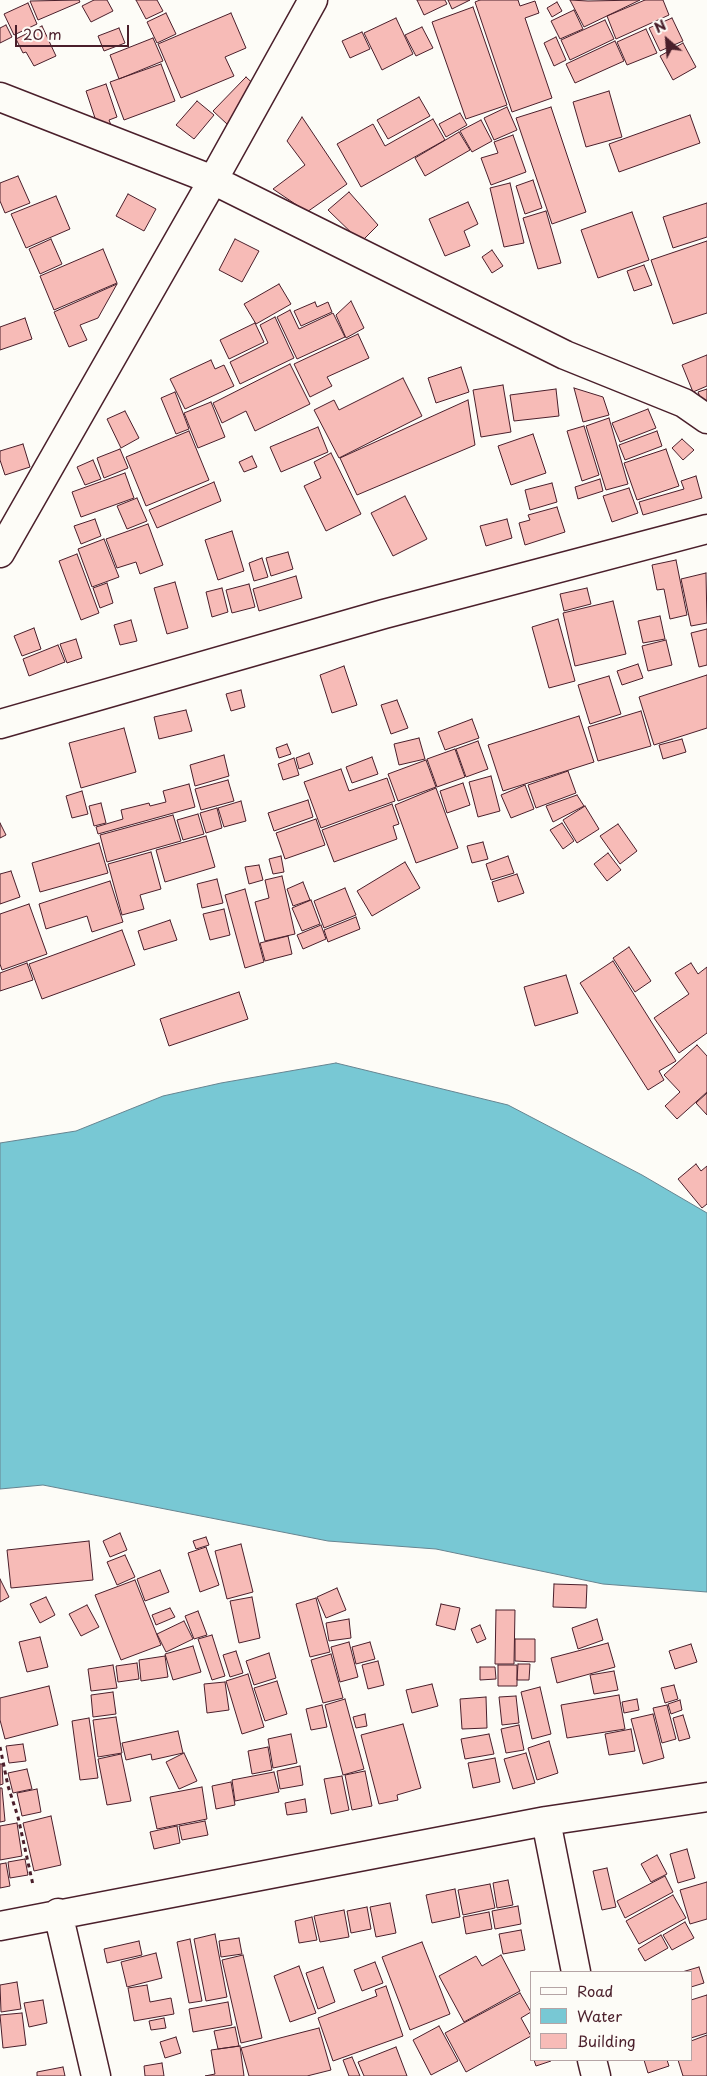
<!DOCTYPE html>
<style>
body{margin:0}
#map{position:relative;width:707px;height:2076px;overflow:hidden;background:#fdfcf7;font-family:"Playpen Sans",sans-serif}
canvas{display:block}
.legend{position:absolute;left:530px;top:1971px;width:162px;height:90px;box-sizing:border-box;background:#fdfcf7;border:1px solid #b5a4a5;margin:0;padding:6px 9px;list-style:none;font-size:15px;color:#4a1f2b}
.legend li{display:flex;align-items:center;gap:10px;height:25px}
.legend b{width:25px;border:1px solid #b5a4a5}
.north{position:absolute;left:642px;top:15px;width:50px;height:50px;-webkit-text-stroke:4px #fdfcf7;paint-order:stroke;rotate:333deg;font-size:14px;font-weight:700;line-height:20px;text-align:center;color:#4a1f2b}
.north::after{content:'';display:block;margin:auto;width:18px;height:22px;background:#4a1f2b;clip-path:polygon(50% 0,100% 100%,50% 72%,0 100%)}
.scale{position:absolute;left:15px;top:25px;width:114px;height:22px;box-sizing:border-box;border:2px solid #4a1f2b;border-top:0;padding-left:6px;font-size:15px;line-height:18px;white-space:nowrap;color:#4a1f2b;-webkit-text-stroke:4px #fdfcf7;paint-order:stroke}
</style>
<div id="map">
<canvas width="707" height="2076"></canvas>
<ul class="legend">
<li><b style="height:6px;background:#fdfcf7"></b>Road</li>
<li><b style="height:14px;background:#78c8d4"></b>Water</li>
<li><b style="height:14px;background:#f7bbb7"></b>Building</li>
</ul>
<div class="north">N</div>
<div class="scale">20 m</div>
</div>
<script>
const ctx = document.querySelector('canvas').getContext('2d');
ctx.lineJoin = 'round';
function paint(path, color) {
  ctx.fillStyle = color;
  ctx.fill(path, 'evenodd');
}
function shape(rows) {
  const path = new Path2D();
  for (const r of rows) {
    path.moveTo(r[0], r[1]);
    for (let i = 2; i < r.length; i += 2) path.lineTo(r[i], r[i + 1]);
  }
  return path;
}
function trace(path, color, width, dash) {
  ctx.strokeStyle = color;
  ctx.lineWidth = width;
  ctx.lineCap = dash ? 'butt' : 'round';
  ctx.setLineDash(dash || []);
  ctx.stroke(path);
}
const water = shape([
 [336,1063,508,1105,642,1175,707,1213,707,1592,603,1584,436,1549,328,1541,43,1485,0,1489,0,1143,76,1131,163,1096,221,1083,336,1063]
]);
const building = shape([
 [79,0,80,2,38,20,30,1,79,0],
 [94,0,107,0,113,11,91,22,82,6,94,0],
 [136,0,157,0,163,11,146,19,136,0],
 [417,0,445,0,447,4,424,15,417,0],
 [448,0,470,0,452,9,448,0],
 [480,0,518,0,520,6,535,1,539,13,525,18,552,98,512,112,475,2,480,0],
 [570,0,588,1,640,0,584,27,570,0],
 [645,0,663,0,669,15,616,39,607,16,645,0],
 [557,2,562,11,552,17,547,8,557,2],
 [28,3,37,24,14,35,4,14,28,3],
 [473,7,507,105,466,119,432,22,473,7],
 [574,10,583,29,560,39,551,21,574,10],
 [166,13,176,34,157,43,147,22,166,13],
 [231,13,246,48,225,57,234,76,181,98,158,44,231,13],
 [396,18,413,54,382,70,364,33,396,18],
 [672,18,683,41,660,51,649,28,672,18],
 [605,20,614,39,570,60,561,40,605,20],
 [6,25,12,37,0,43,0,28,6,25],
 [42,26,56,56,34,66,26,52,23,53,16,39,42,26],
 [422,27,433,48,416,56,405,35,422,27],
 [119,28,125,43,104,51,98,36,119,28],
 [646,29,657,53,627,65,617,42,646,29],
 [362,32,370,49,350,58,342,41,362,32],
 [556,37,566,60,554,66,544,43,556,37],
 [153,38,163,61,119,79,110,55,153,38],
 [615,41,624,61,575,83,566,64,615,41],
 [683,43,696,67,673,80,660,56,683,43],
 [161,64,175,101,124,120,110,82,161,64],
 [246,77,261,91,227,124,213,111,246,77],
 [106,84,117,117,109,120,114,133,97,124,86,91,106,84],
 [609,91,622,137,586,147,573,102,609,91],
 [419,97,430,116,388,139,377,120,419,97],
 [197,101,214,115,194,139,176,125,197,101],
 [507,107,517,130,494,140,484,118,507,107],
 [551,107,586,212,552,224,516,118,551,107],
 [460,113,467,125,446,137,439,124,460,113],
 [690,115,700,143,619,172,609,144,690,115],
 [302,117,347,184,307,212,273,189,305,165,287,141,302,117],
 [433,119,445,140,361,187,337,144,373,124,385,146,433,119],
 [481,120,492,141,472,152,460,131,481,120],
 [459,132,470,150,425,176,415,158,459,132],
 [513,135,526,172,491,185,481,158,498,153,494,142,513,135],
 [18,176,30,203,5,213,0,201,0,183,18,176],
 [533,180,542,208,525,214,516,186,533,180],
 [510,183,524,243,504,247,490,188,510,183],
 [349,192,378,225,361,242,328,210,349,192],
 [128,194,156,209,144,231,116,216,128,194],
 [56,196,70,229,26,248,11,214,56,196],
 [468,202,478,224,464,231,470,246,445,256,429,219,468,202],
 [707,203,707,237,673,248,663,217,707,203],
 [546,211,561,263,538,269,523,218,546,211],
 [632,212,649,260,598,278,581,230,632,212],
 [51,239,62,264,40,274,29,249,51,239],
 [235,239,259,251,242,282,219,270,235,239],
 [707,241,707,313,673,324,651,260,707,241],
 [103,249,117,283,54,310,40,276,103,249],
 [492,250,503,266,492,273,482,257,492,250],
 [644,265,652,285,634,291,627,271,644,265],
 [117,284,98,318,80,325,87,340,69,347,54,312,117,284],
 [279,284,291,304,256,324,244,304,279,284],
 [351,301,364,328,346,338,336,315,351,301],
 [315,302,317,307,328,302,332,312,301,326,294,311,315,302],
 [290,310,299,329,333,313,345,337,297,359,277,317,290,310],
 [275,317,294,358,240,384,230,362,268,343,260,325,275,317],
 [25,318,32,339,0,350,0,327,25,318],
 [255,323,264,342,229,359,220,340,255,323],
 [358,334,369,358,327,377,332,386,310,397,294,364,358,334],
 [707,355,707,386,693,392,682,365,707,355],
 [211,360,215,369,224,365,234,386,185,409,170,379,211,360],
 [290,364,310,404,255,431,246,411,222,423,213,403,290,364],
 [461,367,469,392,436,403,428,378,461,367],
 [403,378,422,416,339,458,314,410,334,400,339,410,403,378],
 [503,385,511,432,481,437,473,390,503,385],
 [574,388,603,397,609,415,583,422,574,388],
 [556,389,559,416,514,421,510,395,556,389],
 [707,389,707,415,698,392,707,389],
 [175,392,189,429,176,434,161,398,175,392],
 [468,400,475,445,357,495,340,458,468,400],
 [211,402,225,437,198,448,184,413,211,402],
 [648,409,656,428,620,442,612,423,648,409],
 [125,411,139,438,121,448,107,419,125,411],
 [609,418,628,484,606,490,586,426,609,418],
 [584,426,599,475,582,481,567,431,584,426],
 [318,427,328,452,281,472,270,447,318,427],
 [189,431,209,480,146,506,126,457,189,431],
 [657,431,662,446,625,460,619,445,657,431],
 [533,434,546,473,511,485,498,446,533,434],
 [682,439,694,450,683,460,672,448,682,439],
 [23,444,30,467,5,475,0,460,0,451,23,444],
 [120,449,128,468,104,478,97,458,120,449],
 [666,449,679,486,637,500,624,463,666,449],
 [331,453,361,514,326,531,304,486,321,478,314,462,331,453],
 [252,456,257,467,244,472,239,462,252,456],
 [93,460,101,479,85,485,77,467,93,460],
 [125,473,134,498,81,517,72,492,125,473],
 [696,476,702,498,643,515,639,502,684,489,681,481,696,476],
 [600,479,603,491,578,499,575,487,600,479],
 [214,482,221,501,157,528,149,510,214,482],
 [552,483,557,502,530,510,525,490,552,483],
 [629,488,638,513,612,522,603,496,629,488],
 [405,496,427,539,393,556,371,513,405,496],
 [137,498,147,521,127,529,117,506,137,498],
 [557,507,565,532,525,545,519,523,530,520,528,515,557,507],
 [95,519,101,536,81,544,74,526,95,519],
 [507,519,512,538,486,546,480,526,507,519],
 [148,524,163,565,140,574,136,562,117,568,106,539,148,524],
 [232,531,244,571,218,580,205,540,232,531],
 [104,539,119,577,92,587,78,549,104,539],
 [288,552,293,569,271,576,266,558,288,552],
 [77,554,99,613,81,620,59,561,77,554],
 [262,558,268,577,254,581,249,563,262,558],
 [676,560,687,615,670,619,664,589,657,590,652,565,676,560],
 [706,573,707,623,691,626,681,579,706,573],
 [296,576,302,598,259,611,253,589,296,576],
 [175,582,188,628,167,634,154,588,175,582],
 [107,583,113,603,100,608,93,588,107,583],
 [249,584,255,607,232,613,226,590,249,584],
 [222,588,228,612,212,617,206,592,222,588],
 [587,588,591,604,564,611,560,594,587,588],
 [613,601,626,654,575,666,563,613,613,601],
 [660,616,665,639,643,643,638,621,660,616],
 [558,619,575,681,549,688,532,627,558,619],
 [131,620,137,641,120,645,114,625,131,620],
 [34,628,41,649,22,656,14,636,34,628],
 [707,629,707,665,699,667,691,633,707,629],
 [76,639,82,658,67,663,60,644,76,639],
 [666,640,672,665,648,671,642,646,666,640],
 [58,645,65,662,29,676,23,659,58,645],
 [638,664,643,678,622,685,617,671,638,664],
 [344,666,357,705,332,713,320,675,344,666],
 [707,675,707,728,654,745,639,697,707,675],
 [609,676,621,714,590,724,578,685,609,676],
 [241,690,245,707,231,711,226,694,241,690],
 [397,700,408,728,391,734,381,705,397,700],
 [186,710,192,731,159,739,154,717,186,710],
 [641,711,651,746,598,761,588,727,641,711],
 [579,716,594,762,503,791,488,745,579,716],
 [472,719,479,738,445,750,438,732,472,719],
 [124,728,136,772,81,788,69,743,124,728],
 [419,738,425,759,399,765,394,744,419,738],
 [682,739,686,752,663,759,659,745,682,739],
 [478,741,488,769,466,777,456,749,478,741],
 [287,744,291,754,279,758,276,748,287,744],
 [455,749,465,777,437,787,427,759,455,749],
 [309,753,313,764,299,769,296,758,309,753],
 [224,755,229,776,195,786,190,765,224,755],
 [372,757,378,774,352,783,346,767,372,757],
 [294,758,299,775,283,780,278,764,294,758],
 [426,760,436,787,398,801,388,774,426,760],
 [341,769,349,791,387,778,395,801,321,828,304,782,341,769],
 [568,771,576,793,536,808,528,785,568,771],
 [491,776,500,811,478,817,469,782,491,776],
 [228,780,234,801,201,810,195,789,228,780],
 [463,783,470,805,447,813,440,791,463,783],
 [189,784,195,807,98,834,96,827,123,819,121,810,149,803,150,806,166,802,163,791,189,784],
 [525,785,534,809,511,818,501,795,525,785],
 [436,788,458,848,416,863,395,805,436,788],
 [82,791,88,814,72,818,66,796,82,791],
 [577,795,584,806,553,822,546,806,577,795],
 [308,800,313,817,274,831,268,813,308,800],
 [241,801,246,821,224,827,218,808,241,801],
 [101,803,106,823,94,826,89,806,101,803],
 [392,804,399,824,393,826,397,839,334,862,322,830,392,804],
 [585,806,599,829,577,843,563,820,585,806],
 [217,808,222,828,206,833,200,813,217,808],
 [198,814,204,834,183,840,177,820,198,814],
 [173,815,181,841,107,862,100,835,173,815],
 [316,819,325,845,285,859,276,833,316,819],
 [0,823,6,835,0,838,0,823],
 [562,823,574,841,563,849,550,830,562,823],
 [618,824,637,851,620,864,600,836,618,824],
 [206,836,215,867,165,882,156,850,206,836],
 [483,842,488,859,472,863,467,846,483,842],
 [99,843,108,873,40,892,32,863,99,843],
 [151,852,161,889,140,895,144,909,122,915,108,864,151,852],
 [608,853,621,870,607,881,594,864,608,853],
 [281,856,284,872,273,874,269,859,281,856],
 [508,856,514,873,491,880,486,864,508,856],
 [405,862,420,888,372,916,357,891,405,862],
 [259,865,263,880,249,884,245,867,259,865],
 [11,871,20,897,0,904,0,874,11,871],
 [517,874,524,893,498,902,492,882,517,874],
 [282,876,295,934,265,941,255,902,269,898,265,880,282,876],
 [217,879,223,903,202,908,197,884,217,879],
 [110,881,123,922,92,932,87,916,46,929,39,904,110,881],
 [303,882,310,900,293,906,287,889,303,882],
 [345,888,356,915,324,928,314,901,345,888],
 [245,889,264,962,245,968,225,895,245,889],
 [311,900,320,924,302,931,292,908,311,900],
 [29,904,47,954,2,970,0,964,0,914,29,904],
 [224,909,230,935,210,940,203,914,224,909],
 [356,917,360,929,328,942,324,930,356,917],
 [170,920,177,940,144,950,138,931,170,920],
 [321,925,326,939,303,949,297,935,321,925],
 [122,930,135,965,42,999,29,964,122,930],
 [288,936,292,954,265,961,260,943,288,936],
 [629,947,651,981,635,992,613,958,629,947],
 [613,961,676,1061,659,1071,664,1080,648,1090,580,983,613,961],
 [27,963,33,980,0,991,0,973,27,963],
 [691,963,698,974,707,967,707,1033,679,1053,654,1018,689,994,675,973,691,963],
 [566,975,578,1013,535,1026,524,987,566,975],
 [239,992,248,1019,169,1046,160,1019,239,992],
 [697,1045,707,1056,707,1092,677,1119,665,1106,680,1092,664,1075,697,1045],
 [707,1093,707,1115,696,1103,707,1093],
 [696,1164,701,1171,707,1166,707,1204,702,1208,678,1179,696,1164],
 [120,1533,127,1550,110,1557,103,1541,120,1533],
 [206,1537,209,1545,196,1549,193,1541,206,1537],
 [89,1541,93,1580,11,1588,7,1550,89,1541],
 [241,1544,253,1592,227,1599,215,1551,241,1544],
 [206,1547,219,1585,200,1592,188,1553,206,1547],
 [125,1555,135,1577,117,1585,107,1562,125,1555],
 [160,1570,169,1592,145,1601,137,1579,160,1570],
 [0,1579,9,1597,0,1602,0,1579],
 [135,1580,161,1645,121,1660,95,1595,135,1580],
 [554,1584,587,1585,586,1608,553,1607,554,1584],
 [337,1588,346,1610,326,1618,317,1597,337,1588],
 [46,1597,55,1615,40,1623,30,1604,46,1597],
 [252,1597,260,1638,239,1643,230,1601,252,1597],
 [316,1598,330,1652,310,1657,296,1604,316,1598],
 [441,1604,460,1608,455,1630,436,1625,441,1604],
 [87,1605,99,1627,81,1636,69,1614,87,1605],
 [170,1608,175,1617,156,1625,152,1615,170,1608],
 [496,1610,515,1610,514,1664,495,1664,496,1610],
 [198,1611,207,1635,194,1639,185,1616,198,1611],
 [349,1619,351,1638,329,1641,326,1623,349,1619],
 [597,1619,603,1640,578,1649,572,1628,597,1619],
 [184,1621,193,1639,166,1652,157,1634,184,1621],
 [480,1625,486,1639,477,1643,471,1629,480,1625],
 [212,1635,225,1676,212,1680,198,1639,212,1635],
 [40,1637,48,1667,27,1672,19,1642,40,1637],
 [515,1639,535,1639,535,1662,515,1661,515,1639],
 [349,1642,358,1677,340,1682,331,1647,349,1642],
 [370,1642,375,1659,356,1664,352,1647,370,1642],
 [608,1643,615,1667,557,1683,551,1658,608,1643],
 [691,1644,697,1662,675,1669,669,1651,691,1644],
 [193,1646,201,1672,173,1680,165,1654,193,1646],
 [236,1651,243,1673,230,1677,223,1655,236,1651],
 [269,1653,276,1678,254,1685,246,1661,269,1653],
 [331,1654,343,1698,323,1703,311,1660,331,1654],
 [165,1656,168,1677,141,1681,139,1660,165,1656],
 [378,1661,384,1685,368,1689,362,1665,378,1661],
 [137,1663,139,1679,118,1682,116,1666,137,1663],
 [518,1664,530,1664,529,1680,517,1680,518,1664],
 [113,1665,117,1688,91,1691,88,1669,113,1665],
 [498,1665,517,1665,517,1686,498,1686,498,1665],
 [480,1667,495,1667,496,1679,480,1680,480,1667],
 [614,1671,618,1690,594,1694,590,1675,614,1671],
 [248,1674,264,1727,242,1734,226,1681,248,1674],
 [277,1681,287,1714,265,1721,254,1688,277,1681],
 [225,1682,229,1710,207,1713,204,1684,225,1682],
 [432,1684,438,1706,412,1713,406,1690,432,1684],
 [674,1685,678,1699,665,1703,661,1688,674,1685],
 [49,1686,58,1725,5,1739,0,1720,0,1698,49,1686],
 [540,1687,551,1734,532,1739,521,1692,540,1687],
 [113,1692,116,1714,93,1717,91,1695,113,1692],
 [619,1695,625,1729,567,1738,561,1705,619,1695],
 [516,1696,519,1723,502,1725,499,1697,516,1696],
 [486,1697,487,1728,462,1729,460,1699,486,1697],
 [345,1699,364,1769,343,1775,325,1705,345,1699],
 [637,1699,639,1710,624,1713,622,1702,637,1699],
 [680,1700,682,1710,671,1714,668,1704,680,1700],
 [322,1705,327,1727,311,1730,306,1709,322,1705],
 [667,1705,676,1739,662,1743,653,1708,667,1705],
 [365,1714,367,1726,356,1728,353,1717,365,1714],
 [653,1714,664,1758,643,1764,631,1719,653,1714],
 [683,1715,690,1738,679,1741,673,1718,683,1715],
 [116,1717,122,1753,98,1757,93,1720,116,1717],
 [89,1718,98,1778,80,1780,72,1721,89,1718],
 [403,1724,421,1788,397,1795,398,1800,379,1804,361,1735,403,1724],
 [519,1725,524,1750,506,1753,501,1729,519,1725],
 [631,1729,635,1751,609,1755,605,1734,631,1729],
 [178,1731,183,1753,152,1760,151,1754,126,1760,122,1743,178,1731],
 [291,1734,297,1763,273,1768,268,1739,291,1734],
 [489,1734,494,1754,465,1759,461,1739,489,1734],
 [549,1741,558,1773,537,1780,528,1748,549,1741],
 [23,1744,26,1761,9,1763,6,1746,23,1744],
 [268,1747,272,1770,252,1774,248,1751,268,1747],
 [184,1753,197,1781,179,1789,166,1762,184,1753],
 [526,1753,535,1783,513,1789,504,1759,526,1753],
 [121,1754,131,1801,107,1805,98,1759,121,1754],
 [495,1758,500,1782,473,1788,468,1763,495,1758],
 [0,1764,2,1764,3,1784,0,1785,0,1764],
 [300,1766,303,1785,280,1789,277,1771,300,1766],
 [27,1769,32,1789,13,1793,8,1773,27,1769],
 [365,1771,372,1806,352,1810,345,1775,365,1771],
 [274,1772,279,1792,235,1801,232,1780,274,1772],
 [342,1776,349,1810,331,1814,324,1779,342,1776],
 [231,1782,235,1805,216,1809,212,1786,231,1782],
 [202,1787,207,1819,157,1829,150,1797,202,1787],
 [0,1788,2,1788,5,1821,0,1822,0,1788],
 [37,1789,41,1812,22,1816,17,1793,37,1789],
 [305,1799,307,1812,287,1815,285,1803,305,1799],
 [51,1816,61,1865,34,1871,23,1823,51,1816],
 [205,1821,208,1835,182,1840,179,1826,205,1821],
 [17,1823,22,1856,0,1860,0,1826,17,1823],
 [177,1826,180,1843,154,1849,150,1832,177,1826],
 [687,1849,695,1878,678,1883,670,1854,687,1849],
 [657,1855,667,1874,651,1882,641,1864,657,1855],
 [25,1859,28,1875,10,1878,8,1862,25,1859],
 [6,1863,10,1886,0,1888,0,1864,6,1863],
 [607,1868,616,1907,602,1910,593,1871,607,1868],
 [665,1876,673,1892,625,1918,617,1901,665,1876],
 [508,1880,513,1905,497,1908,493,1883,508,1880],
 [707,1882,707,1919,690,1924,680,1890,707,1882],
 [490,1884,495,1908,463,1915,458,1890,490,1884],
 [455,1889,460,1917,432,1923,426,1895,455,1889],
 [673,1895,686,1918,639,1944,626,1921,673,1895],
 [390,1903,396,1933,376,1937,370,1907,390,1903],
 [518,1906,521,1924,495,1929,492,1911,518,1906],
 [367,1907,371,1929,351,1933,347,1911,367,1907],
 [344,1910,349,1937,320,1942,314,1916,344,1910],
 [489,1912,492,1929,466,1934,463,1917,489,1912],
 [312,1917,317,1940,299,1943,295,1921,312,1917],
 [685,1922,694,1938,672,1950,663,1935,685,1922],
 [521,1930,525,1950,503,1954,499,1934,521,1930],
 [215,1934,227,1997,206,2001,194,1939,215,1934],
 [661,1935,668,1948,645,1961,638,1949,661,1935],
 [239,1938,242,1954,221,1957,219,1941,239,1938],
 [190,1939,202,2001,189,2003,177,1942,190,1939],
 [139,1941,142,1955,107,1963,104,1949,139,1941],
 [422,1942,450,2014,410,2030,382,1957,422,1942],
 [156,1953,162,1978,127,1987,121,1962,156,1953],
 [243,1955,262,2038,241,2043,222,1960,243,1955],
 [501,1955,520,1991,464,2022,439,1976,476,1956,482,1966,501,1955],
 [375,1962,383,1983,362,1991,354,1970,375,1962],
 [299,1966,316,2013,290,2022,274,1976,299,1966],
 [323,1967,335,2002,318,2009,306,1973,323,1967],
 [699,1967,704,1983,691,1987,691,1972,682,1972,699,1967],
 [17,1982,21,2009,1,2012,0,1985,17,1982],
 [147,1985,150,2002,171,1998,174,2014,134,2021,128,1988,147,1985],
 [386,1986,403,2036,333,2061,318,2018,377,1996,375,1990,386,1986],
 [520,1993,531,2012,521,2018,531,2036,466,2072,445,2033,520,1993],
 [707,1995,707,2033,691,2038,691,2000,707,1995],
 [43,2000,47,2023,29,2027,24,2003,43,2000],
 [228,2002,232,2025,193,2032,189,2009,228,2002],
 [22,2013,26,2045,3,2048,0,2015,22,2013],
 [164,2018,166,2028,151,2030,149,2021,164,2018],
 [439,2026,458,2061,431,2075,413,2040,439,2026],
 [235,2027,239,2046,218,2049,214,2031,235,2027],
 [319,2028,331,2070,307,2076,249,2076,241,2048,319,2028],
 [707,2035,707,2076,683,2076,678,2060,691,2060,691,2041,707,2035],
 [176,2037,181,2053,165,2058,160,2042,176,2037],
 [240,2046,244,2076,205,2076,215,2074,211,2050,240,2046],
 [396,2047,407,2076,364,2076,358,2062,396,2047],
 [352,2057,360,2076,349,2076,343,2060,352,2057],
 [534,2060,551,2060,551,2061,536,2066,534,2060],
 [644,2060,667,2060,669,2066,648,2073,644,2060],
 [162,2063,164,2076,145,2076,144,2066,162,2063],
 [63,2067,65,2076,37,2076,37,2072,63,2067]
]);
const path = shape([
 [0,1747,8,1786,18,1817,33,1885]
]);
const minor = shape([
 [0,97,213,180,565,355,684,403,707,419],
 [0,553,213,180,313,0],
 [0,724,384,614,707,529],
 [546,1821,576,1972],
 [58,1913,96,2076],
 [0,1926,546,1821,707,1797],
 [592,2060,596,2076]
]);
paint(water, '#78c8d4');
trace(water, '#668490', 1);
paint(building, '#f7bbb7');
trace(building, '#4a1f2b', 1);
trace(minor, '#4a1f2b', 31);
trace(path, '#4a1f2b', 3, [4, 4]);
trace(minor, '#fdfcf7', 28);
</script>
